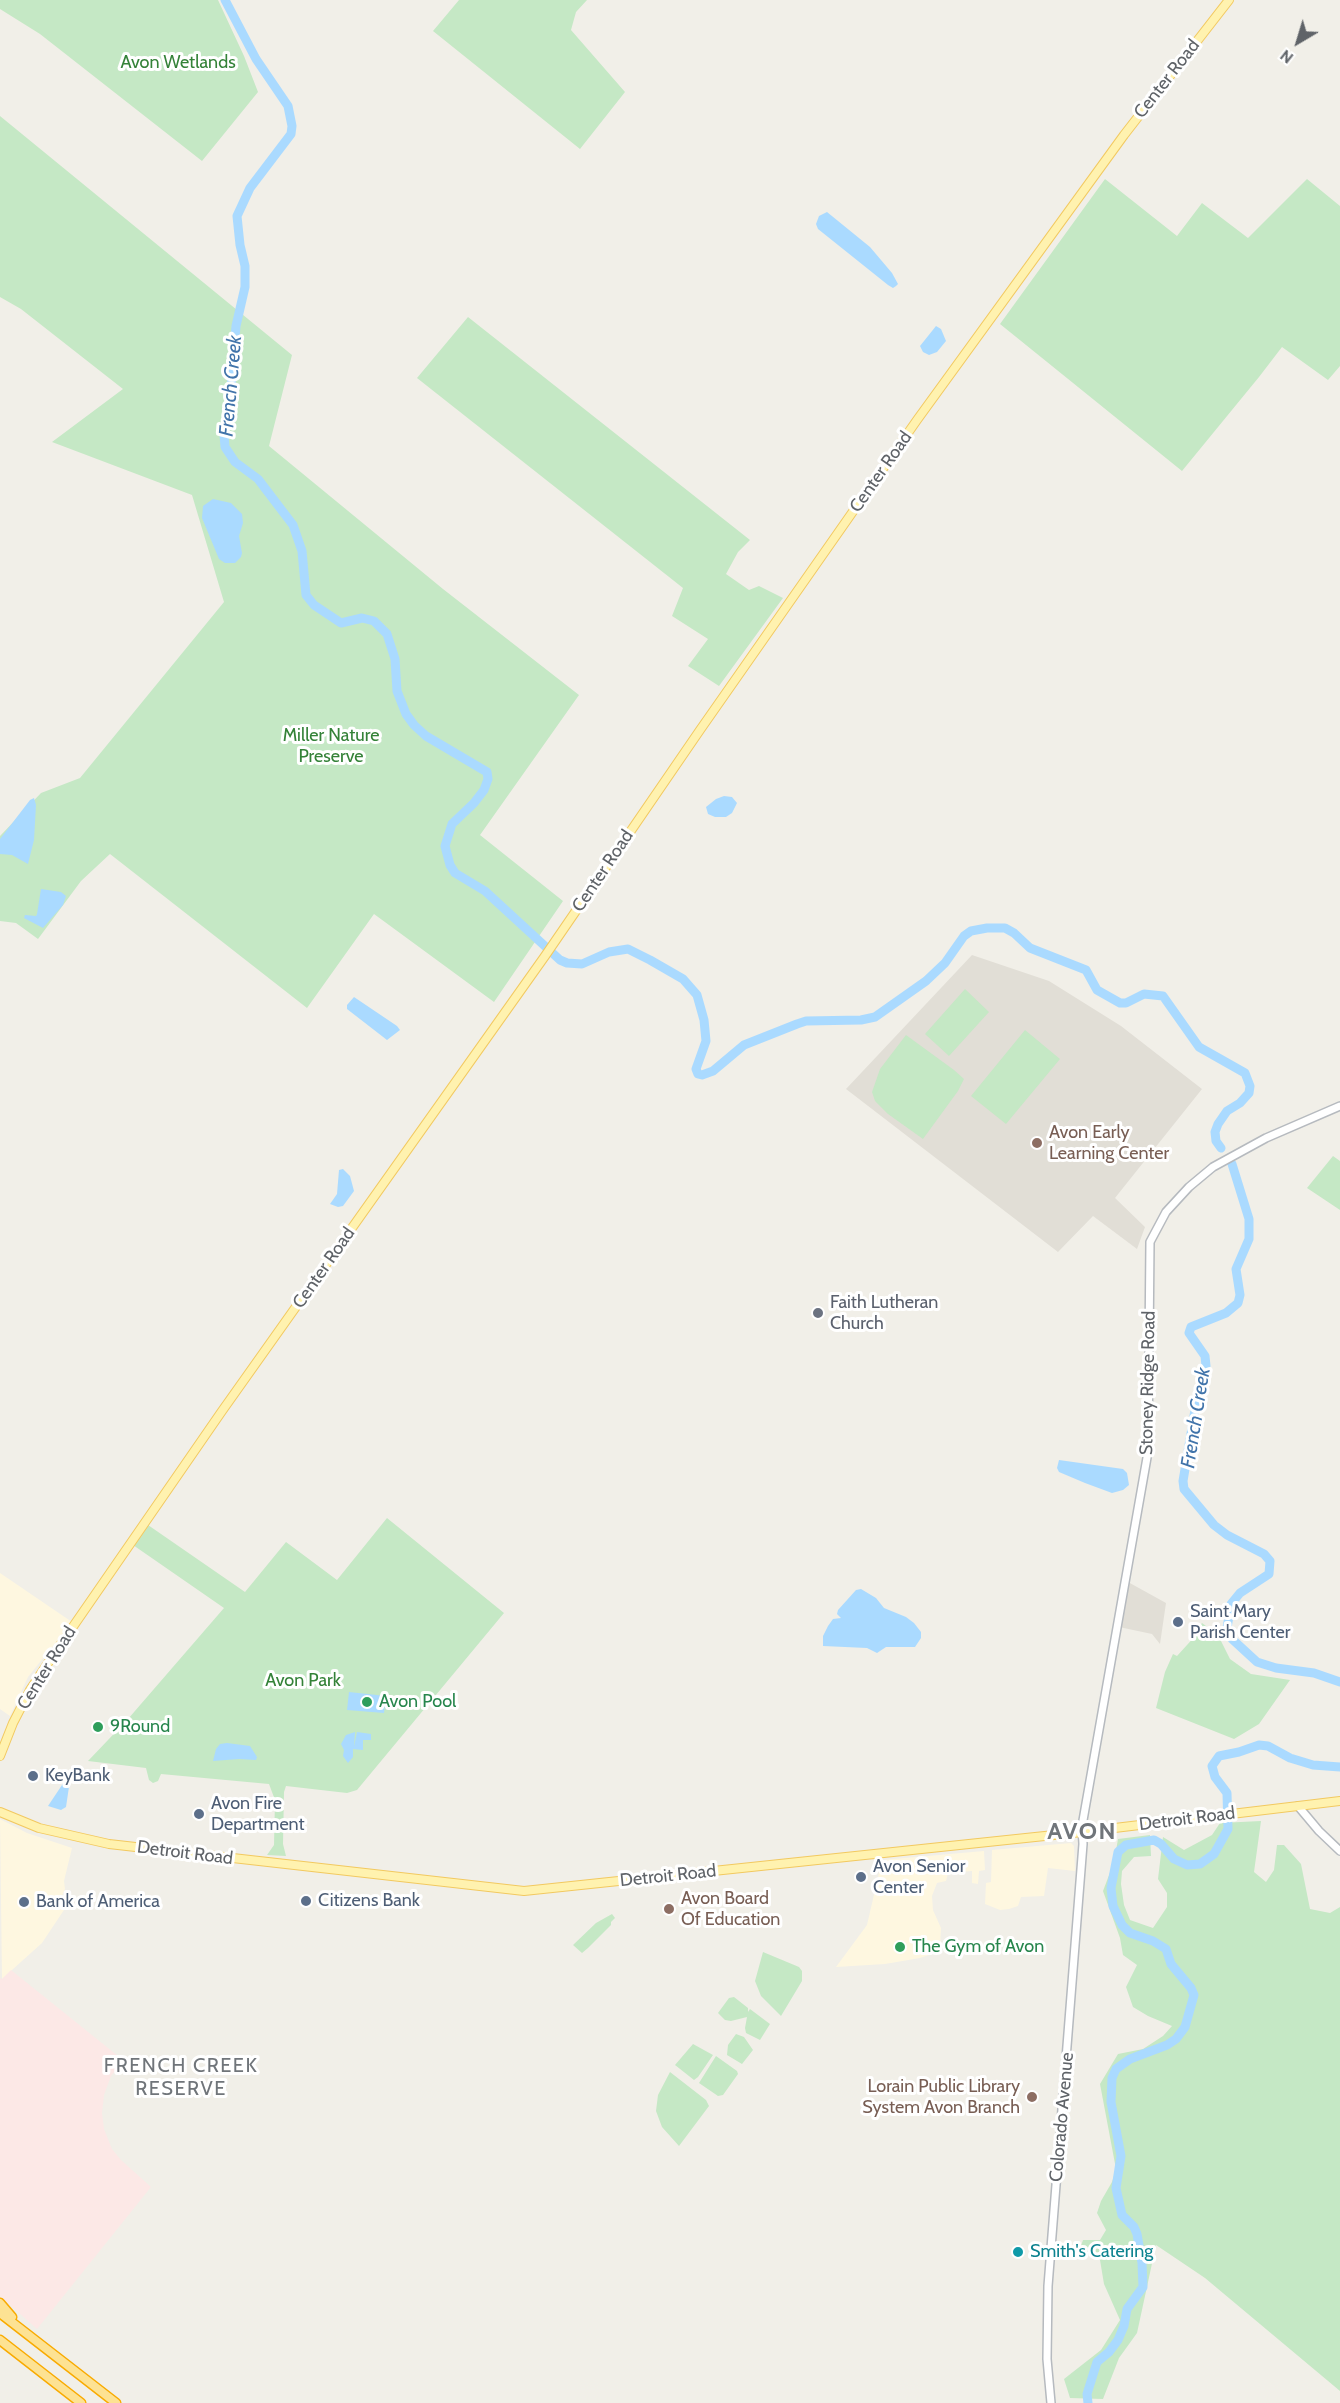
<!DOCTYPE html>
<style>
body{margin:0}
#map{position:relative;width:1340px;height:2403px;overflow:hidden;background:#f1efe8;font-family:Cabin,sans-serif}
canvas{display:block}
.north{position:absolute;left:1268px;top:12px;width:60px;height:60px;-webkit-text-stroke:4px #fff;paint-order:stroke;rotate:218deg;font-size:16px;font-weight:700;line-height:24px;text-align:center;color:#5f6368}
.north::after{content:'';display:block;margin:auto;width:21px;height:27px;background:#5f6368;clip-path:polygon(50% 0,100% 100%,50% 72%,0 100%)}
</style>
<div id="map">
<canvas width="1340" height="2403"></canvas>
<div class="north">N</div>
</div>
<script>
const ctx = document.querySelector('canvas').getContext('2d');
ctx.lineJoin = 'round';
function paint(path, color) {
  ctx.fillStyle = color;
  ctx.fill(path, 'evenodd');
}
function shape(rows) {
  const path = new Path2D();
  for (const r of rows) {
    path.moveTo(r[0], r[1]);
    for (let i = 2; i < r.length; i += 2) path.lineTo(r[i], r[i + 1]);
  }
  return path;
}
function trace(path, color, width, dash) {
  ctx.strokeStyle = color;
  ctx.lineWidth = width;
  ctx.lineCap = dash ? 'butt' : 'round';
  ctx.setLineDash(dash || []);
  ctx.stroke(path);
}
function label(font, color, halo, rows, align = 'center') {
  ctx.font = font + ' Cabin,sans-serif';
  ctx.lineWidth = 6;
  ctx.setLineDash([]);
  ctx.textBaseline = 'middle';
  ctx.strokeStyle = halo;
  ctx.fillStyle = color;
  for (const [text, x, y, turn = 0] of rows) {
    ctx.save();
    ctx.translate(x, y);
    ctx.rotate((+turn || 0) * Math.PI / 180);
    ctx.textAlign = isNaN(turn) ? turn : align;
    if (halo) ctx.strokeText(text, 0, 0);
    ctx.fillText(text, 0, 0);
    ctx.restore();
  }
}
const commercial = shape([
 [0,1573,72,1622,28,1677,10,1716,0,1709],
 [0,1819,27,1833,72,1848,64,1881,65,1889,62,1896,65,1898,65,1903,68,1904,42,1943,2,1979],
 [1071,1843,1074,1846,1075,1871,1048,1868,1044,1896,1021,1897,1018,1906,1009,1909,1000,1910,985,1904,986,1883,991,1882,992,1850],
 [984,1851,985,1870,979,1871,978,1884,972,1883,972,1871,948,1873,946,1881,937,1883,932,1896,933,1910,941,1928,940,1948,935,1953,920,1958,885,1964,836,1967,867,1925,882,1860]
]);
const education = shape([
 [972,955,1049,981,1121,1026,1202,1089,1115,1198,1145,1227,1137,1249,1093,1216,1058,1252,846,1089],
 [1128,1582,1166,1603,1160,1644,1152,1634,1119,1627]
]);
const medical = shape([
 [11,1970,123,2060,111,2076,104,2095,102,2113,104,2129,112,2149,121,2160,151,2187,37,2329,0,2296,0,1978,2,1979]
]);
const green = shape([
 [0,0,218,0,244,56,258,92,202,161,40,34,0,9],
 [459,0,587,0,576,12,571,30,625,92,580,149,433,31],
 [0,116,292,355,269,446,443,589,579,695,480,835,563,901,494,1002,374,914,307,1008,110,854,81,881,38,939,16,923,0,921,0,836,41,793,80,778,224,602,192,495,52,442,123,389,21,309,0,297],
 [1105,179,1177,236,1202,203,1248,238,1307,179,1340,206,1340,366,1328,380,1282,347,1259,377,1182,471,1000,324],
 [468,317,750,540,738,552,726,574,749,590,759,586,783,598,719,686,688,666,708,639,672,616,683,588,417,378],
 [965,989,989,1012,949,1056,925,1034],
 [1025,1030,1060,1059,1006,1124,971,1096],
 [906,1035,954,1070,964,1079,958,1091,923,1139,888,1114,875,1101,872,1092,880,1069],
 [1333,1156,1340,1161,1340,1210,1307,1188],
 [387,1518,504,1613,357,1790,347,1793,286,1786,284,1792,283,1844,286,1856,267,1855,274,1845,275,1800,269,1784,161,1774,158,1781,153,1783,149,1780,146,1768,88,1761,128,1719,224,1608,133,1545,148,1525,245,1592,286,1542,337,1580],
 [1202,1623,1218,1635,1230,1659,1251,1674,1290,1680,1259,1724,1234,1739,1156,1708,1165,1672,1173,1654,1177,1656,1197,1634,1196,1632],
 [1261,1821,1254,1872,1266,1882,1274,1870,1277,1845,1284,1845,1301,1864,1310,1909,1330,1913,1340,1907,1340,2391,1205,2278,1156,2245,1137,2333,1119,2358,1103,2399,1070,2398,1064,2379,1101,2350,1120,2320,1104,2284,1100,2260,1080,2249,1083,2240,1100,2240,1106,2230,1097,2213,1101,2201,1112,2182,1116,2169,1100,2084,1118,2054,1143,2049,1163,2036,1172,2026,1148,2016,1133,2007,1126,1987,1137,1965,1123,1955,1120,1938,1103,1891,1114,1862,1118,1839,1150,1835,1151,1856,1134,1857,1122,1871,1121,1884,1124,1905,1130,1920,1153,1928,1167,1907,1167,1893,1158,1879,1163,1837,1184,1850,1212,1835,1220,1823],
 [612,1914,615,1918,611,1922,611,1925,588,1948,582,1953,573,1945,596,1923],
 [763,1952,799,1967,802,1971,802,1981,781,2016,761,1996,755,1981],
 [734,1997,748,2008,748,2012,750,2009,770,2024,760,2040,746,2033,745,2028,747,2017,731,2021,725,2020,718,2013,729,1998],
 [736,2034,744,2037,753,2050,742,2064,727,2055,728,2045],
 [693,2044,713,2055,698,2077,694,2080,675,2065],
 [716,2056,737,2071,738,2074,723,2095,718,2096,699,2083],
 [670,2072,706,2100,709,2106,679,2146,662,2127,656,2111,658,2095]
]);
const water = shape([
 [827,212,870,247,892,273,898,284,896,286,893,288,888,285,818,229,816,224,819,216],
 [936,326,941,329,946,341,937,352,929,355,923,352,920,346],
 [213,499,231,503,242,514,243,523,239,536,242,553,241,557,235,563,225,563,219,559,202,518,203,506],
 [724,796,732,797,737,803,732,813,726,817,715,817,708,814,706,807,716,799],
 [34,798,36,805,34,840,28,864,12,855,0,854,0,839,30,800],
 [41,889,61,892,66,896,63,905,43,928,24,918,25,915,36,916,37,914],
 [354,997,397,1026,400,1030,387,1040,347,1009,347,1005],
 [343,1169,350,1176,354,1191,343,1206,338,1207,330,1204,337,1194,339,1170],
 [1059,1460,1123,1469,1127,1473,1129,1485,1123,1490,1112,1493,1085,1483,1059,1472,1057,1468],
 [861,1589,876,1598,884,1608,906,1617,914,1623,921,1632,921,1638,915,1647,886,1647,877,1653,867,1648,823,1646,823,1636,828,1626,833,1619,841,1618,837,1614,838,1610,856,1590],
 [349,1692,386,1696,384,1713,347,1710],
 [355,1732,354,1747,357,1732,371,1734,371,1740,363,1740,363,1750,353,1749,353,1757,348,1763,343,1756,344,1750,341,1744,346,1735],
 [227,1743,250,1746,257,1757,256,1760,239,1759,213,1761,216,1749,220,1744],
 [68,1776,70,1780,66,1807,61,1810,48,1806]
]);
const river = shape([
 [225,0,256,59,288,106,292,126,291,134,250,188,237,216,240,245,245,266,245,287,236,326,231,388,224,435,225,447,235,462,258,479,293,525,302,551,306,595,314,605,341,623,362,618,374,621,387,634,395,659,397,691,406,714,414,725,426,736,487,772,488,779,484,790,474,803,452,824,445,846,450,865,455,873,485,891,560,960,567,963,582,964,609,952,628,949,650,960,683,979,697,995,704,1020,706,1041,696,1069,698,1074,702,1075,713,1071,744,1045,797,1024,806,1021,861,1020,875,1017,926,981,945,963,964,936,971,931,987,928,1005,928,1014,933,1030,948,1086,970,1097,990,1120,1003,1126,1003,1144,994,1163,996,1199,1047,1245,1073,1250,1086,1249,1093,1240,1103,1227,1111,1218,1124,1215,1132,1216,1141,1221,1148],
 [1232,1164,1249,1219,1249,1239,1236,1269,1240,1295,1238,1303,1226,1313,1191,1327,1189,1333,1205,1356,1206,1366,1196,1404,1183,1481,1184,1489,1214,1525,1227,1535,1264,1554,1270,1561,1269,1574,1240,1593,1231,1604,1227,1628,1232,1639,1257,1662,1276,1668,1314,1673,1340,1682],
 [1088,2403,1087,2394,1097,2362,1109,2352,1118,2340,1124,2326,1127,2309,1143,2287,1142,2263,1137,2234,1134,2227,1122,2215,1116,2188,1121,2156,1111,2102,1112,2078,1116,2069,1130,2059,1167,2045,1176,2039,1185,2027,1194,1995,1191,1988,1171,1964,1166,1949,1153,1941,1130,1933,1122,1925,1113,1906,1111,1888,1118,1852,1126,1845,1154,1840,1161,1844,1174,1859,1187,1865,1200,1864,1214,1854,1228,1829,1227,1793,1215,1777,1212,1766,1219,1756,1239,1752,1259,1745,1268,1746,1290,1758,1313,1765,1340,1767]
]);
const secondary = shape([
 [1298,1806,1319,1831,1340,1851],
 [1051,2403,1047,2359,1048,2286,1083,1844,1082,1826,1148,1452,1150,1242,1166,1212,1189,1187,1213,1167,1266,1138,1340,1106]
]);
const primary = shape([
 [0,1756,13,1723,30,1690,52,1657,222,1411,545,956,700,730,917,420,1124,135,1229,0],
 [0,1812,39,1828,109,1844,524,1891,1073,1833,1340,1801]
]);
const highway = shape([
 [0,2303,12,2317],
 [0,2313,116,2403],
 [0,2340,81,2403]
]);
const markers = [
 [1037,1143,6,"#8d6e63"],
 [818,1313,6,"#6b7280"],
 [1178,1622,6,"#5c6f8a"],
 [367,1702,6,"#2e9e5b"],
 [98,1727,6,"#2e9e5b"],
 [33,1776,6,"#5c6f8a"],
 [199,1814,6,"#5c6f8a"],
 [861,1877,6,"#5c6f8a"],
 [306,1901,6,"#5c6f8a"],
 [24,1902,6,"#5c6f8a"],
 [669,1909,6,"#8d6e63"],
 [900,1947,6,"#2e9e5b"],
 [1032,2097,6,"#8d6e63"],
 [1018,2252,6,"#0f9aa8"]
];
const parkNames = [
 ["Avon Wetlands",178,63],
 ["Miller Nature",331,736],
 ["Preserve",331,757],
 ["Avon Park",303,1681]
];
const streetNames = [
 ["Center Road",1167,79,-52],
 ["Center Road",881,472,-55],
 ["Center Road",603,871,-56],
 ["Center Road",324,1268,-55],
 ["Stoney Ridge Road",1148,1383,-89],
 ["Center Road",47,1668,-58],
 ["Detroit Road",1187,1819,-7],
 ["Detroit Road",185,1853,7],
 ["Detroit Road",668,1876,-6],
 ["Colorado Avenue",1062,2117,-85]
];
const educationNames = [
 ["Avon Early",1049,1133],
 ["Learning Center",1049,1154],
 ["Avon Board",681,1899],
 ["Of Education",681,1920],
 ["Lorain Public Library",1020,2087,"right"],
 ["System Avon Branch",1020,2108,"right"]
];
const worshipNames = [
 ["Faith Lutheran",830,1303],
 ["Church",830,1324]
];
const serviceNames = [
 ["Saint Mary",1190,1612],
 ["Parish Center",1190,1633],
 ["KeyBank",45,1776],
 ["Avon Fire",211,1804],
 ["Department",211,1825],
 ["Avon Senior",873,1867],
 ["Center",873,1888],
 ["Citizens Bank",318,1901],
 ["Bank of America",36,1902]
];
const leisureNames = [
 ["Avon Pool",379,1702],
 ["9Round",110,1727],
 ["The Gym of Avon",912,1947]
];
const cultureNames = [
 ["Smith's Catering",1030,2252]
];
const waterNames = [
 ["French Creek",231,386,-85],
 ["French Creek",1196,1418,-81]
];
const neighbourhoodNames = [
 ["FRENCH CREEK",181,2066],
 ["RESERVE",181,2089]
];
const districtNames = [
 ["AVON",1082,1832]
];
paint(commercial, '#fef7e0');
paint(education, '#e1ded6');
paint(medical, '#fce8e6');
paint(green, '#c5e8c5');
paint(water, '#aadaff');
trace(river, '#aadaff', 9);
trace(secondary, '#b6babf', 10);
trace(primary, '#f2c960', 10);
trace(highway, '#f9ab00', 11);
trace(secondary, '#fff', 7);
trace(primary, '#fff2af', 8);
trace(highway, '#fde293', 8);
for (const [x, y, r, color] of markers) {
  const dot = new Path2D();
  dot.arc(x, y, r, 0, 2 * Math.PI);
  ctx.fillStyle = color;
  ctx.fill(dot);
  trace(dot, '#fff', 2);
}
label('18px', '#348238', '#fff', parkNames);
label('18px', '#5f6368', '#fff', streetNames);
label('18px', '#785e54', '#fff', educationNames, 'left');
label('18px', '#5b616d', '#fff', worshipNames, 'left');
label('18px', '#4e5e75', '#fff', serviceNames, 'left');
label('18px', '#27864d', '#fff', leisureNames, 'left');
label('18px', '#0d838f', '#fff', cultureNames, 'left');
label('italic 20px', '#4174aa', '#fff', waterNames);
ctx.letterSpacing = '1.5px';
label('20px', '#70757a', '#fff', neighbourhoodNames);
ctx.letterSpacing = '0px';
ctx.letterSpacing = '1.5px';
label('bold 24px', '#70757a', '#fff', districtNames);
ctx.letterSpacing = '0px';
</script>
